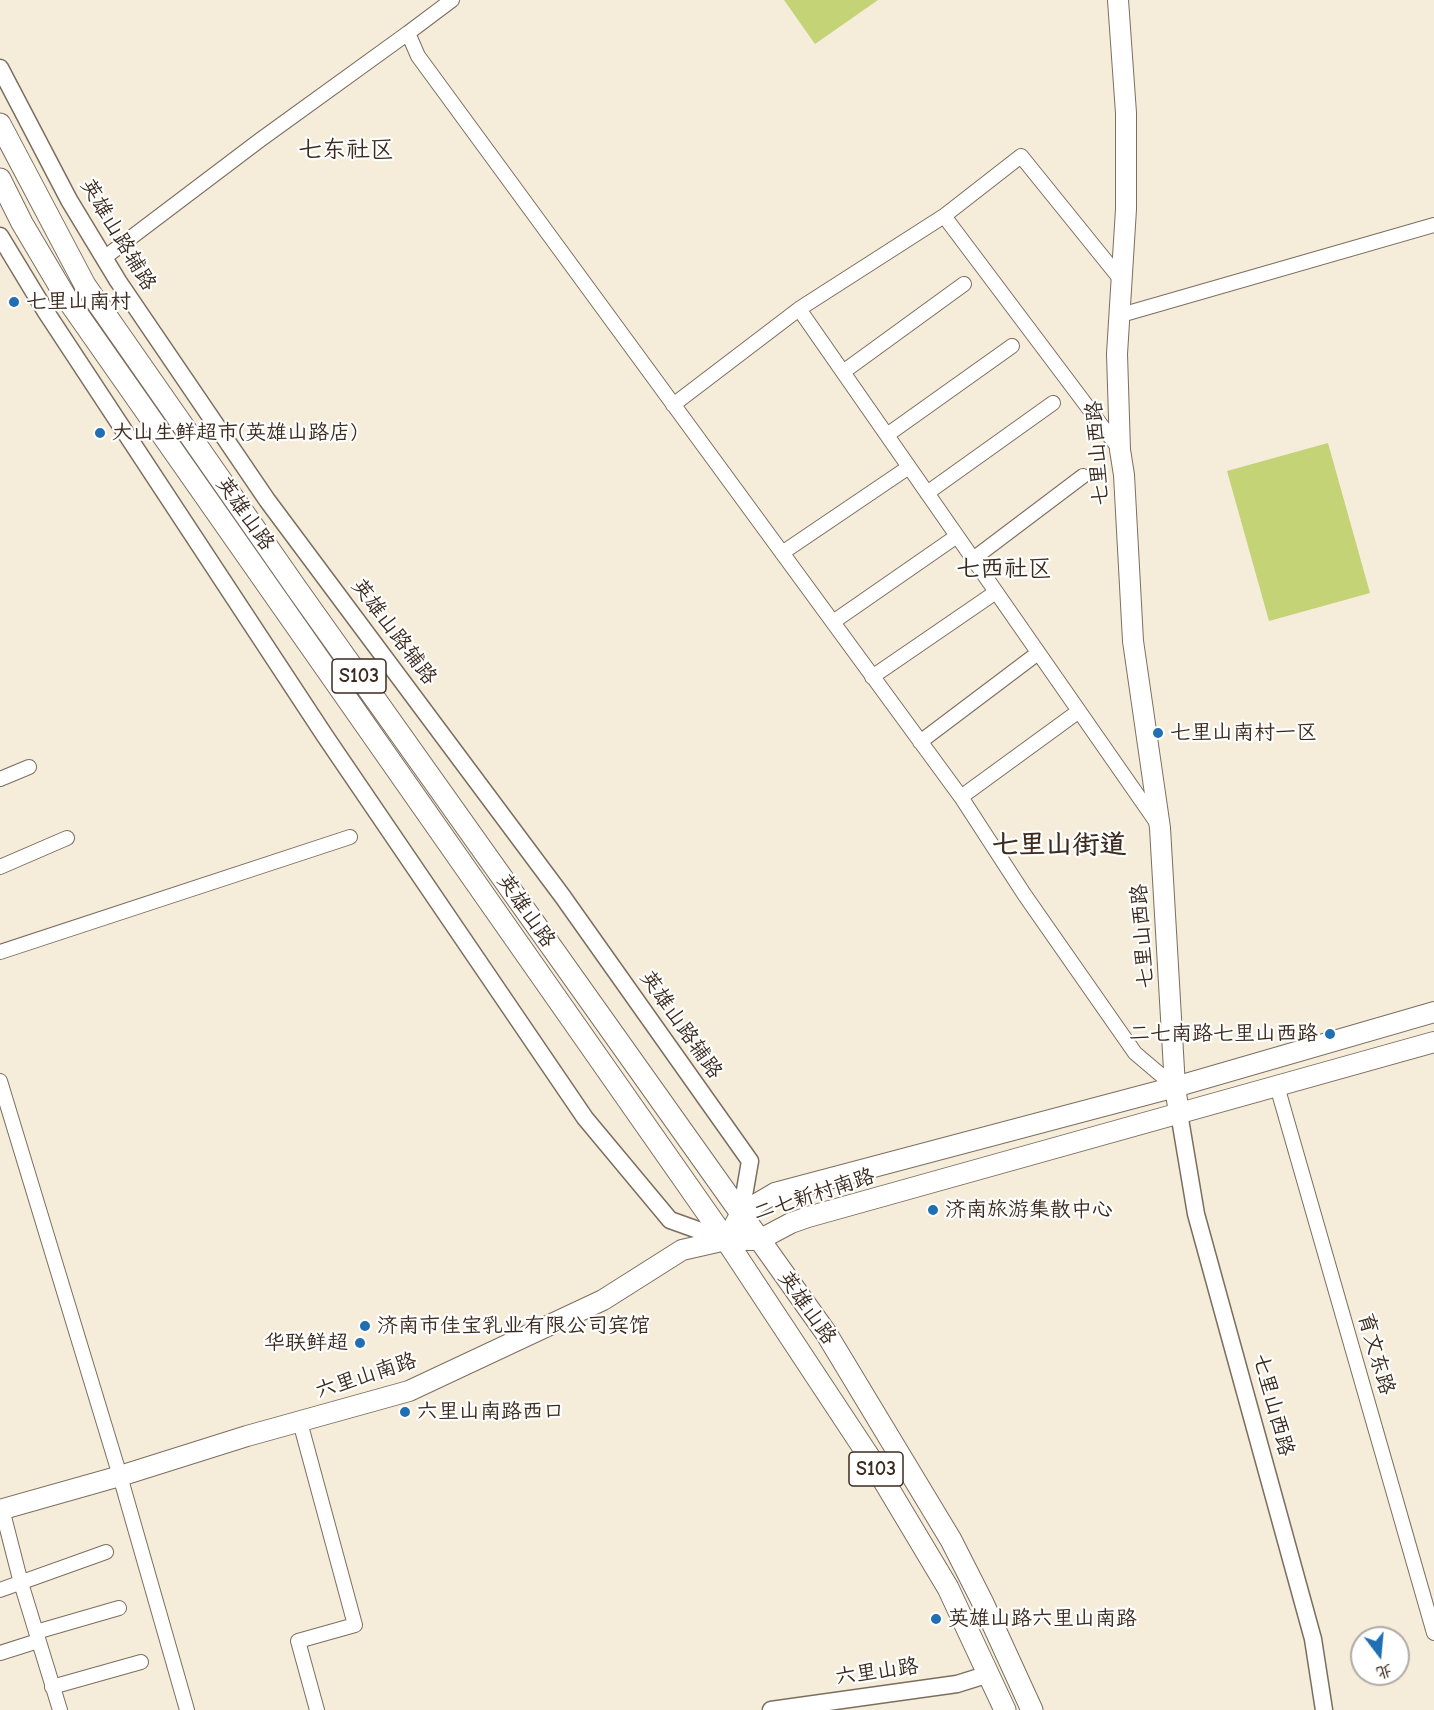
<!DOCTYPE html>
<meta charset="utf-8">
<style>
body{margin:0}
#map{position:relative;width:1434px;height:1710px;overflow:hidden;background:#f5ecd9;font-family:"Comic Neue","LXGW WenKai TC",sans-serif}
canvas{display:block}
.north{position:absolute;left:1350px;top:1626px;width:60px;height:60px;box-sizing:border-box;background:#fff;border:2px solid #b1aaa5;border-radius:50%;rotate:164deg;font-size:16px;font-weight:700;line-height:24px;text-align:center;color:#3b2a1e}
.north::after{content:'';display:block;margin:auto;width:21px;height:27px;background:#1f6fb2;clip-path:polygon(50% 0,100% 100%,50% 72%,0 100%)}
</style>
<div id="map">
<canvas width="1434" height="1710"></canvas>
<div class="north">北</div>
</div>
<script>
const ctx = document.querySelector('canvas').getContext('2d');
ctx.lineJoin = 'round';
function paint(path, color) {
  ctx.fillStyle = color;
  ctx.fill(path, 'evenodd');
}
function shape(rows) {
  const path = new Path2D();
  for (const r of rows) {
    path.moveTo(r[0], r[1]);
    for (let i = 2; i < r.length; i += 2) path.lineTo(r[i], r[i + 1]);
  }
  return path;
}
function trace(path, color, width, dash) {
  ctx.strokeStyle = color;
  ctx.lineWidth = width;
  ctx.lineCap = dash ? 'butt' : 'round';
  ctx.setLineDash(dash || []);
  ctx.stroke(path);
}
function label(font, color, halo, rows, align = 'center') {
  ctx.font = font + ' "Comic Neue","LXGW WenKai TC",sans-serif';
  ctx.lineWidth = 4.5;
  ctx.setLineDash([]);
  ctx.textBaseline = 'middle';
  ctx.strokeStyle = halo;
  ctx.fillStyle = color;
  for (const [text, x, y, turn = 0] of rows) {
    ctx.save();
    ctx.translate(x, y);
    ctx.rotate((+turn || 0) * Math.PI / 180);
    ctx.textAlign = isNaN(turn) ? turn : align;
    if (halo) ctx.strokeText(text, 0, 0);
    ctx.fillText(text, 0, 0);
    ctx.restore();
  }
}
const green = shape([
 [784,0,878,0,815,44],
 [1328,443,1370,593,1269,621,1227,471]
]);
const minor = shape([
 [452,0,408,33,418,56,961,797,1024,894,1135,1053,1175,1087],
 [944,216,1021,156,1122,281],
 [104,258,260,140,408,33],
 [799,309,944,216,1120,450],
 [1121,315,1434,225],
 [843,372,964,284],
 [673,405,799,309,1157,823],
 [887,435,1012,346],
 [927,493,1053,403],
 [782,553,909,467],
 [973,559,1083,476],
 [833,622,957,536],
 [872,677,996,592],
 [920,742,1038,653],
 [0,779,29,767],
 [961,797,1079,711],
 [0,867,67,838],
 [0,952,350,837],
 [0,1081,120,1476,187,1710],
 [1277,1086,1434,1633],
 [300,1422,355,1625,298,1641,317,1710],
 [2,1509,21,1583,60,1710],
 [0,1590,106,1552],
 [36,1632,119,1608],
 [0,1653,38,1641],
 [52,1687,141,1662]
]);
const tertiary = shape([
 [0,68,69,200,118,281,267,500,563,897,750,1161,741,1213],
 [0,236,46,312,325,736,585,1118,670,1220,726,1240],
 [1179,1113,1196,1214,1313,1639,1324,1710],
 [771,1710,957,1684,989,1674]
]);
const secondary = shape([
 [1118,0,1126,113,1126,209,1117,354,1120,450,1124,475,1133,641,1160,828,1175,1087,1179,1113],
 [726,1240,741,1213,775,1193,1175,1087,1434,1012],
 [0,1510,120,1476,247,1436,409,1391,603,1300,682,1250,726,1240,759,1240,791,1223,808,1217,1434,1042]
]);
const primary = shape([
 [0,124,85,285,297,589,826,1333,951,1540,983,1603,1032,1710],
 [0,179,22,223,67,299,726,1240,872,1461,948,1588,1005,1710]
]);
const markers = [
 [14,302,6,"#1f6fb2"],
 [100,433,6,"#1f6fb2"],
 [1158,733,6,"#1f6fb2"],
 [1330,1034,6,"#1f6fb2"],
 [933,1210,6,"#1f6fb2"],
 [365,1326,6,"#1f6fb2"],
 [360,1343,6,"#1f6fb2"],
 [405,1412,6,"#1f6fb2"],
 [936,1619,6,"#1f6fb2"]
];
const shields = [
 [359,676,54],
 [876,1469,54]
];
const shieldNames = [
 ["S103",359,676],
 ["S103",876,1469]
];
const streetNames = [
 ["英雄山路辅路",118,235,59],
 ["七里山西路",1098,453,-94],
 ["英雄山路",245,514,55],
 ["英雄山路辅路",394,632,53],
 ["英雄山路",526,911,55],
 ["七里山西路",1143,936,-94],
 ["英雄山路辅路",681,1025,55],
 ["二七新村南路",814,1195,-18],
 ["英雄山路",807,1308,55],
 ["育文东路",1376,1354,74],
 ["六里山南路",366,1376,-18],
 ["七里山西路",1273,1405,75],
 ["六里山路",877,1672,-8]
];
const poiNames = [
 ["七里山南村",26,302],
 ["大山生鲜超市(英雄山路店)",112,433],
 ["七里山南村一区",1170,733],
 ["二七南路七里山西路",1318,1034,"right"],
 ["济南旅游集散中心",945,1210],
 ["济南市佳宝乳业有限公司宾馆",377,1326],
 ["华联鲜超",348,1343,"right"],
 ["六里山南路西口",417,1412],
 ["英雄山路六里山南路",948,1619]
];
const quarterNames = [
 ["七东社区",346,150],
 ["七西社区",1004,569]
];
const districtNames = [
 ["七里山街道",1059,845]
];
paint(green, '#c3d376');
trace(minor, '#7c6e5f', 16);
trace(tertiary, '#7c6e5f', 19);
trace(secondary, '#7c6e5f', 22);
trace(primary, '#7c6e5f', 23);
trace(minor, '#fff', 14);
trace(tertiary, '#fff', 16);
trace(secondary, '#fff', 20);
trace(primary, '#fff', 21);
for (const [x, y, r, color] of markers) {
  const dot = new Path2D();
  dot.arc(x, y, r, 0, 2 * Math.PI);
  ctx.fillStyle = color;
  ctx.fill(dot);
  trace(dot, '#fff', 2);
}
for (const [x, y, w] of shields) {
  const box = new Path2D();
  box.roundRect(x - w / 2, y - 17, w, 34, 4.5);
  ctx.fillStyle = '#fff';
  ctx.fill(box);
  trace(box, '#3b2a1e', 1.5);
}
label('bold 20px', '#3b2a1e', null, shieldNames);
label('21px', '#3b2a1e', '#fff', streetNames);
label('21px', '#3b2a1e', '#fff', poiNames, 'left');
label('24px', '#3b2a1e', '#fff', quarterNames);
label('bold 27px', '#3b2a1e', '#fff', districtNames);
</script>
